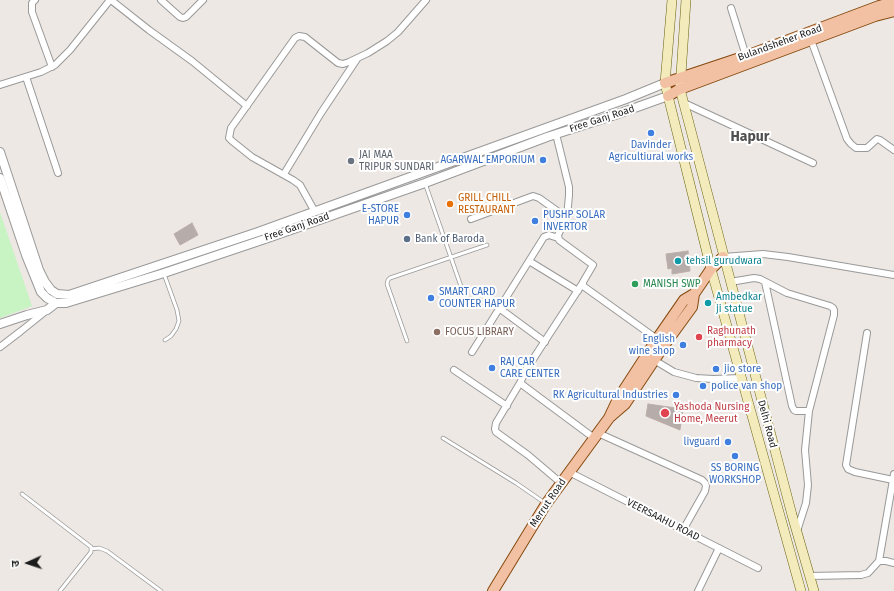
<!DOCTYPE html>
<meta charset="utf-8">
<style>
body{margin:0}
#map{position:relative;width:894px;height:591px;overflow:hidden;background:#ede8e3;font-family:"Fira Sans","Noto Sans Devanagari",sans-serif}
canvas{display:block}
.north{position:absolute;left:8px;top:543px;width:40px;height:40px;-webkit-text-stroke:3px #fff;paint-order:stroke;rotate:267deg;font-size:11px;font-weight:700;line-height:16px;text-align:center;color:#1c1c1c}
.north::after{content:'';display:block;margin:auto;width:14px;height:18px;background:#1c1c1c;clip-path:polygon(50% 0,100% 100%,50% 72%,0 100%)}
</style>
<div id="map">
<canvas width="894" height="591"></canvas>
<div class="north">उ</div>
</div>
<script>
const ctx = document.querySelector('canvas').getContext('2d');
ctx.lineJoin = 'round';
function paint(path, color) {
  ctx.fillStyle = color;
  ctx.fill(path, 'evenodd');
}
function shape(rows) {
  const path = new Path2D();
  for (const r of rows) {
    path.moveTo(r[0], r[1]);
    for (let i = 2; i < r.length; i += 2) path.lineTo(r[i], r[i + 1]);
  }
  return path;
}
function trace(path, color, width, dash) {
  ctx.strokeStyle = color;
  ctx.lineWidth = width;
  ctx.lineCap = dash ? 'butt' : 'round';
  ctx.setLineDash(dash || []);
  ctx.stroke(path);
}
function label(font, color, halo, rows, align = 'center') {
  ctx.font = font + ' "Fira Sans",sans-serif';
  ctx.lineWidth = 4;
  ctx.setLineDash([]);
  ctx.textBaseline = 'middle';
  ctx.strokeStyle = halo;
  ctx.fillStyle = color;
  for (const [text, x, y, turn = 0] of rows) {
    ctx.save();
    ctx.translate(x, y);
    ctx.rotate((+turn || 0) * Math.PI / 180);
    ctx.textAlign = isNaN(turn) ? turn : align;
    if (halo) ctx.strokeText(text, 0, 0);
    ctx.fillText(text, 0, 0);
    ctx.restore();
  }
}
const park = shape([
 [0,212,32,306,0,318]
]);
const building = shape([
 [192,223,198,235,180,245,174,234,192,223],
 [688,251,690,271,672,274,672,268,668,269,666,254,688,251],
 [648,404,683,409,680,430,646,416,648,404]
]);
const service = shape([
 [425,183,464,295],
 [164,274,177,310,179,321,176,329,171,336,165,340],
 [407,341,387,284,388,280,390,278,487,245],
 [443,438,516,483,545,503],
 [22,494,91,547,91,552,60,591],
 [91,549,99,548,107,551,161,591]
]);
const minor = shape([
 [35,0,32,3,32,12,52,67],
 [111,0,149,30,192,61,247,106],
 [161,0,180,17,183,18,186,17,203,0],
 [731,8,746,56],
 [811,40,847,139,851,144,856,148,867,148,877,139,880,140,894,150],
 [26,77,58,173],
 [0,85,41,72,55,65,70,50,110,0],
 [684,103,813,163],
 [556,134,569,187,569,195,567,217,558,235,559,240,593,265,583,282,583,286,657,339],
 [284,174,321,113,357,59],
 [315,212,300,185,293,180,252,157,232,141,229,138,231,128,295,38,299,36,305,37,338,63,343,64,349,62,368,53,387,41,398,32,426,0],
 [471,219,533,196,539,198,567,218],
 [723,257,763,254,788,257,894,275],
 [529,261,578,291],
 [730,282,754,278,760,279,787,293,830,306,833,308,834,310,834,315,809,411,805,450,808,485,806,503,797,531],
 [765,282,792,406,794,410,796,411,809,411],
 [582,284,526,370,520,383,594,438],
 [499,308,545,342],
 [867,333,846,465,848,469,855,472,893,480],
 [0,347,21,331,46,311],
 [472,352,544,237,549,235,558,238],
 [654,360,674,372,696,378,713,379,742,378],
 [454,370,507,406],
 [520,383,496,423,495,429,496,432,528,455,561,483],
 [598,433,702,480,705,483,706,486,705,491,683,530],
 [569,472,758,568],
 [879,561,894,474],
 [810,576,861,575,868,573,879,561,886,561,894,563],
 [698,591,719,548]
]);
const tertiary = shape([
 [0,152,39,270,45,282,51,290,57,294,69,295,258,232,626,99,665,83],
 [0,178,26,255,41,292,47,298,56,303,66,303,164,273,265,239,425,183,547,137,615,115,668,96],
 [0,324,27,315,47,310,56,303]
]);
const secondary = shape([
 [672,0,665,83,668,96,711,269,801,591],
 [686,0,680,89,792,515,814,591]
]);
const primary = shape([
 [665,83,746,56,879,6,894,2],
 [668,96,680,89,875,16,894,11],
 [610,417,625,404,665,344,692,307,694,294],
 [493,591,546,504,609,418,618,399,657,339,684,300,694,294,711,269,723,257]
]);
const markers = [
 [651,133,4,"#3f7fe0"],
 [543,160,4,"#3f7fe0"],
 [351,161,4,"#6b7280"],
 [450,204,4,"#e8710a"],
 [407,215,4,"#3f7fe0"],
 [535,221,4,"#3f7fe0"],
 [407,239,4,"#5c6f8a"],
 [678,261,4,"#0f9aa8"],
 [635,284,4,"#2e9e5b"],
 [431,298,4,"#3f7fe0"],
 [708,303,4,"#0f9aa8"],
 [437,332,4,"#8d6e63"],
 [699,337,4,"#e0444e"],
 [683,345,4,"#3f7fe0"],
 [492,368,4,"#3f7fe0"],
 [716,369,4,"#3f7fe0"],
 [703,386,4,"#3f7fe0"],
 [676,395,4,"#3f7fe0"],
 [665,413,5,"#e0444e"],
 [728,442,4,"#3f7fe0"],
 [735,456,4,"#3f7fe0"]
];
const streetNames = [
 ["Bulandsheher Road",780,43,-20],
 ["Free Ganj Road",602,119,-18],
 ["Free Ganj Road",297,227,-19],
 ["Delhi Road",767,424,75],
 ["Merrut Road",548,503,-56],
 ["VEERSAAHU ROAD",663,520,27]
];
const shopNames = [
 ["Davinder",651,145,"center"],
 ["Agricultiural works",651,157,"center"],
 ["AGARWAL EMPORIUM",535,160],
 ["E-STORE",399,209],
 ["HAPUR",399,221],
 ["PUSHP SOLAR",543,215,"left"],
 ["INVERTOR",543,227,"left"],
 ["SMART CARD",439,292,"left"],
 ["COUNTER HAPUR",439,304,"left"],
 ["English",675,339],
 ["wine shop",675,351],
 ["RAJ CAR",500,362,"left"],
 ["CARE CENTER",500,374,"left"],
 ["jio store",724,369,"left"],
 ["police van shop",711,386,"left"],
 ["RK Agricultural Industries",668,395],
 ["livguard",720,442],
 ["SS BORING",735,468,"center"],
 ["WORKSHOP",735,480,"center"]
];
const worshipNames = [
 ["JAI MAA",359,155],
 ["TRIPUR SUNDARI",359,167]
];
const foodNames = [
 ["GRILL CHILL",458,198],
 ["RESTAURANT",458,210]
];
const serviceNames = [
 ["Bank of Baroda",415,239]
];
const cultureNames = [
 ["tehsil gurudwara",686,261],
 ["Ambedkar",716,297],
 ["ji statue",716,309]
];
const leisureNames = [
 ["MANISH SWP",643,284]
];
const healthNames = [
 ["Raghunath",707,331],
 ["pharmacy",707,343],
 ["Yashoda Nursing",674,407],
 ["Home, Meerut",674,419]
];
const educationNames = [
 ["FOCUS LIBRARY",445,332]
];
const districtNames = [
 ["Hapur",750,137]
];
paint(park, '#c8f3c3');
paint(building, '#b6aca9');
trace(building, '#bdada7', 1);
trace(service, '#999', 4.5);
trace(minor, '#999', 8);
trace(tertiary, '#999', 10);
trace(secondary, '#68610f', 10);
trace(primary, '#86490e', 12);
trace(service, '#fff', 3);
trace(minor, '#fff', 6);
trace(tertiary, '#fff', 8);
trace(secondary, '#f3ebbb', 9);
trace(primary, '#f2c1a3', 10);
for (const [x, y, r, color] of markers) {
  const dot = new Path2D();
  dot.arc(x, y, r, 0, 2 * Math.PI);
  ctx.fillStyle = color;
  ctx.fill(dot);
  trace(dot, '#fff', 1.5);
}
label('10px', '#1c1c1c', '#fff', streetNames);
label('10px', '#366cbe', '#fff', shopNames, 'right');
label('10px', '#5b616d', '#fff', worshipNames, 'left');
label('10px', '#c56008', '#fff', foodNames, 'left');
label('10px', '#4e5e75', '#fff', serviceNames, 'left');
label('10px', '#0d838f', '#fff', cultureNames, 'left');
label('10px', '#27864d', '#fff', leisureNames, 'left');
label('10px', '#be3a42', '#fff', healthNames, 'left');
label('10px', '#785e54', '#fff', educationNames, 'left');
label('bold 14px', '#4f4f4f', '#fff', districtNames);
</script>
